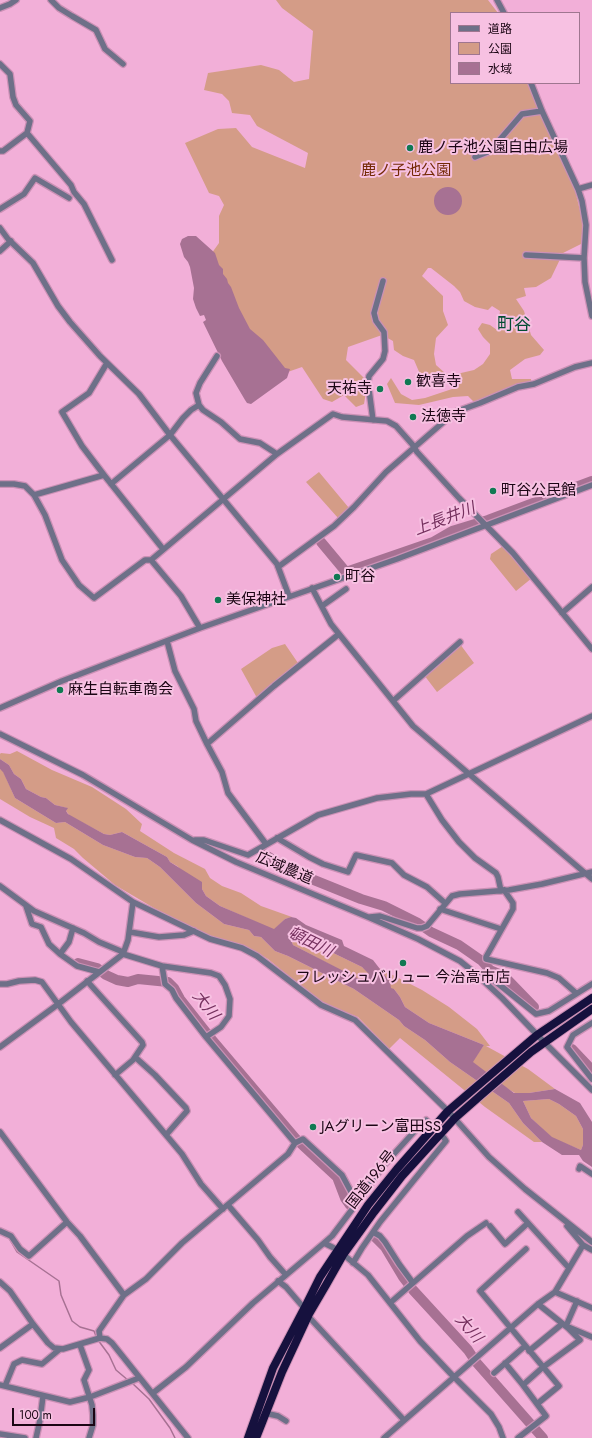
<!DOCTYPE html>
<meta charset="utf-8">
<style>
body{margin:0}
#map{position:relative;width:592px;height:1438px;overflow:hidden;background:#f2afd8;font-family:Jost,"Noto Sans JP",sans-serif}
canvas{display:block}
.legend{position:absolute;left:450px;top:12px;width:130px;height:72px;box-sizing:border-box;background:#f7c1e2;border:1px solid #9f7690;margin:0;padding:5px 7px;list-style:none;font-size:12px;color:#1b0514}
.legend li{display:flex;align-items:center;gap:8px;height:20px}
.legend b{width:20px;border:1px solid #9f7690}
.scale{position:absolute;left:12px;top:1408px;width:83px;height:18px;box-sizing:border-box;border:2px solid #1b0514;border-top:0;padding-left:5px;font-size:12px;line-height:14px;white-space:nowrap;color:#1b0514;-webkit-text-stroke:3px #f7c1e2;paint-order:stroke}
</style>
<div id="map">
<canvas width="592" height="1438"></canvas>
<ul class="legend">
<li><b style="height:5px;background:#6e7088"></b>道路</li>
<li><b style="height:11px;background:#d49c87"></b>公園</li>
<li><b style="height:11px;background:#a77193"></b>水域</li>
</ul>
<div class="scale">100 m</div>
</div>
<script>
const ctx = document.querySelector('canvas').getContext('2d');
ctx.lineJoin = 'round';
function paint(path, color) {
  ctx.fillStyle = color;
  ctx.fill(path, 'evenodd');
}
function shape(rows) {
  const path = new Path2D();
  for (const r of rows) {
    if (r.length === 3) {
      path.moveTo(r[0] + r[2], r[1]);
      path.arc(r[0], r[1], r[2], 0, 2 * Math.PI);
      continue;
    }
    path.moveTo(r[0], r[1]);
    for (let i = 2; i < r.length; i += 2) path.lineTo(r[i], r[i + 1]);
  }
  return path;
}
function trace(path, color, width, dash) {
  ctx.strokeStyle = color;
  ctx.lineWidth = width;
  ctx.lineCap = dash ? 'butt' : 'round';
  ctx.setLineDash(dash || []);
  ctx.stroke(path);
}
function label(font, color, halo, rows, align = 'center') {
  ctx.font = font + ' Jost,"Noto Sans JP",sans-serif';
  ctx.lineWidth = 4;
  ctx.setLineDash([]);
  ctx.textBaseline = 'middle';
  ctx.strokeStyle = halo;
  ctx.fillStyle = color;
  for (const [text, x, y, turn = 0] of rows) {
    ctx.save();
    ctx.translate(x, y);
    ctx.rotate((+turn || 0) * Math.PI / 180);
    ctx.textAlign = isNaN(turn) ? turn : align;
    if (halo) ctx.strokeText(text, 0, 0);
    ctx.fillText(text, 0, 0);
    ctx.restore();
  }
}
const green = shape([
 [276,0,488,0,498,13,451,13,451,83,527,83,575,190,583,223,581,244,563,253,551,278,536,287,524,288,526,296,516,299,524,311,531,335,544,350,540,355,525,359,510,370,512,379,531,379,531,385,512,386,480,402,473,401,468,396,453,397,419,405,395,403,387,384,391,378,401,394,412,400,425,398,458,387,456,383,445,382,420,374,414,360,403,356,394,350,393,341,382,335,348,347,346,360,365,379,366,392,364,404,356,407,344,395,332,402,323,399,302,367,279,375,244,332,209,257,219,243,219,216,224,205,219,196,209,193,185,143,218,129,236,128,252,147,305,168,308,153,257,126,250,115,232,113,229,101,222,94,204,90,208,73,261,65,279,70,294,82,309,79,313,31,282,8],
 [428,268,431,268,454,286,460,292,464,301,475,307,488,310,492,306,500,311,497,330,490,325,482,323,478,329,483,337,490,344,490,354,483,364,474,370,461,373,445,373,436,365,434,354,436,338,448,325,443,311,443,296,422,276],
 [319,472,349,508,338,518,306,482],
 [503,546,532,578,516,591,490,559,491,554],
 [285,644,298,663,257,698,241,669,272,648],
 [460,644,474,663,437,692,424,675],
 [17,751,52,770,92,787,126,809,142,824,140,831,174,853,205,869,210,878,222,886,241,893,261,906,292,917,285,919,274,930,220,906,206,896,202,889,177,866,170,862,167,857,122,832,110,835,104,834,70,816,66,811,67,808,55,805,46,798,41,797,26,789,21,779,14,774,9,765,0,759,0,754,1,753,10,754],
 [0,769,3,771,15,798,56,823,65,822,103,845,135,857,147,858,160,867,196,903,224,924,249,930,254,936,261,937,275,951,288,956,354,989,399,1020,404,1026,425,1040,450,1062,509,1103,523,1123,542,1142,534,1142,485,1107,400,1038,389,1049,358,1017,322,1003,268,959,249,948,211,937,154,908,115,885,83,858,74,849,56,838,54,828,30,817,0,799],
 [300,935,311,939,327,950,362,967,370,974,366,975,363,982,293,945,290,937],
 [379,968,422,990,449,1007,477,1029,490,1046,486,1046,528,1069,555,1089,529,1093,515,1093,503,1086,472,1062,484,1045,429,1023,405,1007,400,997,394,989,391,989],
 [549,1099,559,1104,576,1116,583,1129,583,1145,581,1150,552,1138,531,1118,523,1101]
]);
const water = shape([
 [448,201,14],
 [188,236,196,236,215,253,219,265,223,269,223,274,227,279,228,283,231,287,239,308,250,329,263,340,285,368,290,369,287,378,251,404,247,403,245,400,222,361,203,322,206,320,204,315,200,316,196,308,193,299,194,288,190,267,188,262,184,257,180,244,182,239],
 [0,759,9,765,14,774,21,779,26,789,41,797,46,798,55,805,68,808,66,811,68,814,104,834,110,835,122,832,167,857,170,862,202,882,202,889,206,896,220,906,274,929,285,919,291,917,296,918,306,925,342,940,344,946,373,960,390,982,391,988,394,989,400,997,405,1007,429,1023,484,1045,473,1062,514,1093,529,1093,555,1089,580,1103,592,1122,592,1167,583,1161,579,1155,562,1155,542,1142,523,1123,509,1103,450,1062,425,1040,404,1026,399,1020,354,989,288,956,275,951,261,937,254,936,249,930,224,924,196,903,160,867,147,858,135,857,103,845,65,822,56,823,15,798,3,772,0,769],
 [300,935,311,939,327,950,362,967,369,974,366,975,363,981,293,945,290,937],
 [549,1099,559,1104,576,1116,583,1129,583,1145,581,1150,552,1137,531,1118,523,1101]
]);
const stream = shape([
 [9,1238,17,1252,59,1281,61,1295,72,1321,80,1327,94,1331,96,1336],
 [98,1340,109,1355,116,1370,129,1381],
 [132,1383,149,1399,170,1428,175,1438]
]);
const river = shape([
 [321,542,346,572,433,542,452,531,488,520,592,481],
 [264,854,286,868,304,876,361,899,384,906,418,923,431,932,459,945,482,961,490,970,504,976,534,1007],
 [78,963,97,968,106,975,117,980,128,982,138,979,168,982,174,988,180,999,213,1041,296,1139,337,1177,345,1198,350,1205],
 [572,1049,592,1070],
 [375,1237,385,1247,403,1277,413,1290,468,1350,476,1362,543,1438]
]);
const minor = shape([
 [51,0,59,8,72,16,96,30,105,49,123,64],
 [497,0,504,13],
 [0,8,10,4,16,0],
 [0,64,10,74,13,97,16,105,30,121,27,133],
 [531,83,542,111,578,189,582,201,586,225,584,258,585,282,592,316],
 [0,151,3,151,27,133,71,185,74,192,84,204,112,260],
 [475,157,490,151,522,114,542,111],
 [578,189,592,185],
 [0,209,24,194,35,178,69,198],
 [0,228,8,239,33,263,58,306,70,322,100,356,139,394,170,435,277,564,289,596],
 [0,251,11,241],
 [526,255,584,258],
 [217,356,200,383,196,393,199,405,203,410,221,422,240,439,260,443,277,454],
 [373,420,368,382,369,376,383,359,385,351,384,332,376,321,374,313,383,281],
 [104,475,82,446,62,412,89,393,107,363],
 [0,484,14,484,25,486,34,495,45,515,62,560,79,585,94,598,145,560,151,560,277,454,333,414,342,417,387,421,396,426,412,444,417,452,459,498,513,553,592,649],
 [111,484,170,435,183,418,191,410,199,405],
 [34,495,104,475,163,549],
 [151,560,181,596,200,628],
 [278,567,334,526,354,507,386,472,455,412,480,403,518,387,534,384,575,367,592,363],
 [312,588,331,624,413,726,592,879],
 [322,606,346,589],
 [562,613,592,587],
 [167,641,175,671,194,709,196,721,207,744,222,772,228,793,266,844],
 [393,701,460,642],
 [0,708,62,681,200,628,397,559,592,485],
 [0,734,83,775,192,840,236,862,368,917,418,939,460,961,475,973,502,998,544,1042,592,1090],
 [207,744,274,686,339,634],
 [426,794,442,820,459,842,475,858,496,873,498,877,501,891],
 [0,820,71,859,133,902,210,939,242,948,257,956,321,1005,355,1020,448,1111,489,1157,525,1189,592,1242],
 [277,838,309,857,323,864,348,872,356,855,392,863,404,875,427,887,445,903],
 [195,840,204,840,248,855,318,815,377,798,411,794,426,794,592,716],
 [0,886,34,911,84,933,99,942,123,952],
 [504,890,513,903,513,909,486,957,486,959,547,973,559,978,576,993],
 [26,906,32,924,41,927,49,944,60,954,77,966,99,972],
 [440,909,501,929],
 [370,917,380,916,417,928,422,928,427,926,452,896,460,894,509,890,542,884,592,872],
 [130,932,159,937,184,935,194,931],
 [60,954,69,942,73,928],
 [123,954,162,966,211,973,219,976,225,985,230,999,229,1016,221,1027,206,1037],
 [162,966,165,984,172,990,176,998,206,1037,295,1143],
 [476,973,486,974,536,1014,549,1011,592,984],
 [87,981,142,1042,143,1045,133,1060,115,1075],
 [0,984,7,984,19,981,35,980,42,982,71,1022,182,1154,201,1184,223,1209],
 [592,1023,573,1035,567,1047,592,1079],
 [0,1047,57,1005,123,954,128,940,133,902],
 [135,1057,155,1075,186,1108,187,1111,166,1135],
 [0,1132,67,1222,80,1236,124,1295],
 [579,1169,580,1166,592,1174],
 [357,1203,383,1166,423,1122,426,1120,430,1124],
 [228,1205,258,1240,270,1257,286,1275],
 [518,1212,569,1268],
 [490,1226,505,1244,528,1223],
 [567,1226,583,1245,592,1250],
 [0,1231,11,1236,20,1249,29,1256,67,1222],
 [373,1232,380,1236,385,1242,399,1264,413,1283],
 [526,1249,480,1291,559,1386,537,1404],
 [353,1263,362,1248,380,1222,423,1169,446,1141,444,1138],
 [278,1281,286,1287,304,1308],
 [0,1282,10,1291,33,1324,48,1343,54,1348,63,1349,100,1338,107,1339,112,1343,188,1438],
 [555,1292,592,1308],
 [577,1301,566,1326,592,1337],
 [390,1303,467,1236,486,1223],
 [308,1316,404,1420],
 [100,1338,99,1331,124,1295,146,1279,182,1243,288,1154,295,1143,303,1139,342,1175,357,1203,332,1236,324,1243],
 [80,1345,89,1370,84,1380,92,1405,93,1415,93,1425,89,1438],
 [0,1348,33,1324],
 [529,1351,562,1324],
 [505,1363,523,1385],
 [494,1373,525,1346],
 [0,1385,70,1402,90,1397,139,1378],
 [5,1386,14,1364,22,1360,42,1364,60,1349],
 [153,1393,186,1367,253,1303,324,1243,338,1250,368,1275,420,1341,453,1376,491,1414,499,1427,503,1438],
 [265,1413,278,1416,286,1421],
 [0,1434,25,1438],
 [36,1438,40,1420,43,1396],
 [384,1438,538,1304,555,1292,583,1245],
 [518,1438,546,1416,523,1385,542,1368,580,1340,568,1328,538,1304]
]);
const highway = shape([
 [248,1438,273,1368,306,1305,320,1277,368,1205,397,1169,448,1111,537,1035,592,998],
 [256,1438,282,1372,309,1314,326,1285,343,1255,374,1212,402,1176,455,1118,480,1096,531,1052,592,1009]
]);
const markers = [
 [410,148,4,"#107953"],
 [408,382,4,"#107953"],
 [380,389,4,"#107953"],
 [413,417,4,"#107953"],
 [493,491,4,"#107953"],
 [337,577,4,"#107953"],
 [218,600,4,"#107953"],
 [60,690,4,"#107953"],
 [403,963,4,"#107953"],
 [313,1127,4,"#107953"]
];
const poiNames = [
 ["鹿ノ子池公園自由広場",418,148],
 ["歓喜寺",416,382],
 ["天祐寺",372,389,"right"],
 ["法徳寺",421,417],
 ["町谷公民館",501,491],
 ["町谷",345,577],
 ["美保神社",226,600],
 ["麻生自転車商会",68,690],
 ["フレッシュバリュー 今治高市店",403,978,"center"],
 ["JAグリーン富田SS",321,1127]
];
const parkNames = [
 ["鹿ノ子池公園",406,171]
];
const streetNames = [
 ["広域農道",284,869,23],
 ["国道196号",372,1180,-52]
];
const waterNames = [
 ["上長井川",445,520,-21],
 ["頓田川",310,943,26],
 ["大川",205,1006,52],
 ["大川",468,1329,49]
];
const quarterNames = [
 ["町谷",514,326]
];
paint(green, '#d49c87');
paint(water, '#a77193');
trace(stream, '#a77193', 1.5);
trace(river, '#a77193', 10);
trace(minor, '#cb90b5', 8);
trace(highway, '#cb90b5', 10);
trace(minor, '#6e7088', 5.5);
trace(highway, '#16113e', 8);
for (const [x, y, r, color] of markers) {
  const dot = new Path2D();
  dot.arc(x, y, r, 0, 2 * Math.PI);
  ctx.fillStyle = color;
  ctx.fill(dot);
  trace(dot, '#f7c1e2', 1.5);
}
label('15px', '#1b0514', '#f7c1e2', poiNames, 'left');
label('15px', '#742a06', '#f7c1e2', parkNames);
label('15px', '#1b0514', '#f7c1e2', streetNames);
label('italic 16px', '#75305e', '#f7c1e2', waterNames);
label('17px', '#034d33', '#f7c1e2', quarterNames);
</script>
